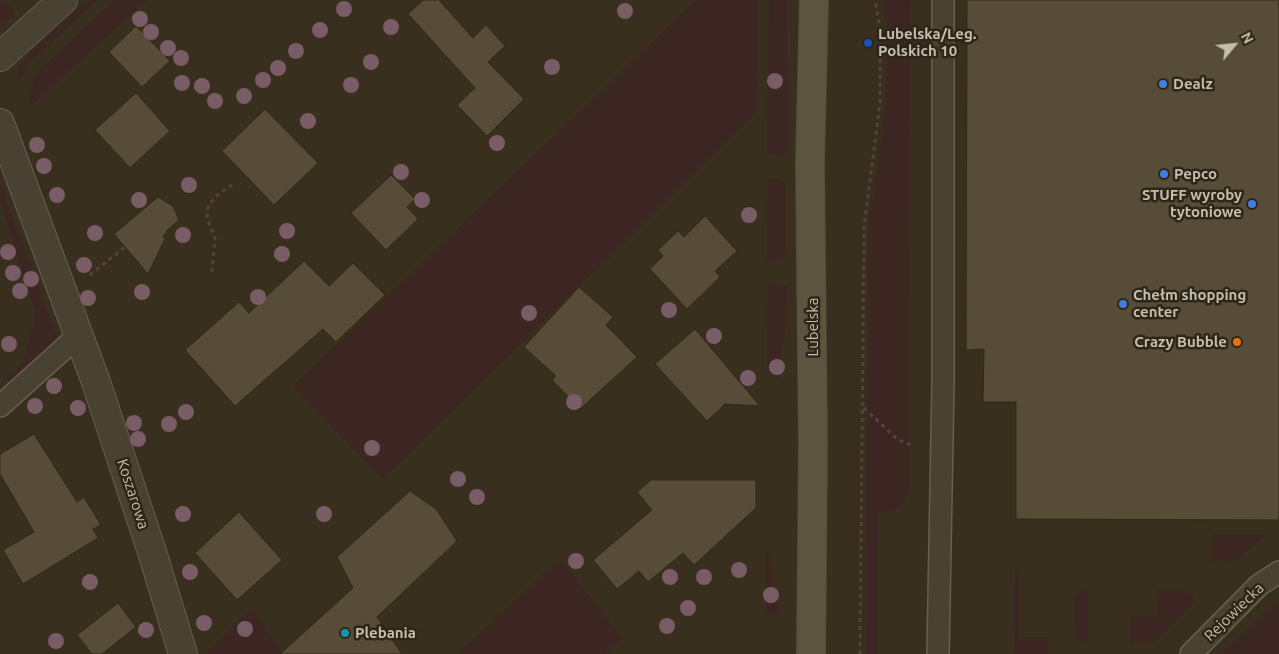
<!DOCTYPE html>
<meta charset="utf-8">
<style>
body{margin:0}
#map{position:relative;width:1279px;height:654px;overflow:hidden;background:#392f1e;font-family:Ubuntu,sans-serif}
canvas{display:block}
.north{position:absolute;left:1209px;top:20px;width:50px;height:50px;-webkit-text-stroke:4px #2e2618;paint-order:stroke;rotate:62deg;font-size:14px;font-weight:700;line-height:20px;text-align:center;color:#c6beac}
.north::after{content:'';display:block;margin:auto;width:18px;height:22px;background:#c6beac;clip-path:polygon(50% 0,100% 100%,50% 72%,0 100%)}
</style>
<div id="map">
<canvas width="1279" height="654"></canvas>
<div class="north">N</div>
</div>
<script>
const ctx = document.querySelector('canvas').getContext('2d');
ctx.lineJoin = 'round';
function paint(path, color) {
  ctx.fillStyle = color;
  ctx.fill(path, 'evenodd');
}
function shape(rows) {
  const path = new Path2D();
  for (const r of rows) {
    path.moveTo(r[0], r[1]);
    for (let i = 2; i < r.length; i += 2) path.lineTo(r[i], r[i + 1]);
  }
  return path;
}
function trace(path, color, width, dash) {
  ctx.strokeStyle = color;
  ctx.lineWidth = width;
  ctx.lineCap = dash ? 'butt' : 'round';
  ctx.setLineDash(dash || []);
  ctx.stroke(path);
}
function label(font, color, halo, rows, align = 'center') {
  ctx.font = font + ' Ubuntu,sans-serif';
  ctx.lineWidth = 5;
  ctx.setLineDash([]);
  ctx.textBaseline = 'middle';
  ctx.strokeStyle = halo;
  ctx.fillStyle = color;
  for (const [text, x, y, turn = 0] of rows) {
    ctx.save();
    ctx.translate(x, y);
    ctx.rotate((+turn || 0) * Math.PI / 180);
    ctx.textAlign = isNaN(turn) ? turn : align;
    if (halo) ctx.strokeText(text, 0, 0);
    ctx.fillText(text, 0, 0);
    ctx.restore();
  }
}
const green = shape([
 [0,0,4,0,15,13,0,27],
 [86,0,97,0,28,65,21,78,17,81,18,68,27,56],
 [114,0,147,0,31,106,28,97,37,73],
 [696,0,757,0,756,113,383,479,293,386],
 [769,0,787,0,788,150,782,156,767,155],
 [882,0,911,0,909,486,907,497,902,505,890,513,877,514,877,654,866,654,869,228,886,103,887,26],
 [768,179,779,179,786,185,786,255,781,260,767,260],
 [0,182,57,338,12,383,6,378,24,362,36,313,0,200],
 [768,284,787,286,786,325,778,379,767,365],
 [1212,534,1266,534,1238,560,1212,561],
 [768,552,780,612,773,615,766,616,765,554],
 [560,558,622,638,604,654,458,654],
 [1015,569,1019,569,1019,637,1048,637,1048,654,1014,654],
 [1088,588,1088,643,1081,642,1077,640,1076,635,1075,599,1079,591],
 [1158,588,1186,591,1192,595,1196,601,1155,642,1130,643,1130,616,1157,616],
 [1279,599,1279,654,1221,654,1265,612],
 [252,608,282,654,205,654]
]);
const building = shape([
 [423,0,439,0,473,38,486,25,505,46,488,62,524,99,487,136,457,105,475,88,408,14,423,0],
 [967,0,1279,0,1279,520,1016,519,1016,402,983,402,984,349,966,350,967,0],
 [136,26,170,61,142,87,109,52,136,26],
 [136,93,170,131,130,168,95,130,136,93],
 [265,109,318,163,274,205,222,151,265,109],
 [391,175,415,199,407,207,418,219,386,250,351,213,391,175],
 [158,197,173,206,179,220,166,231,167,232,163,236,165,239,148,274,114,234,158,197],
 [705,216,737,251,715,271,720,277,687,309,650,269,663,256,658,250,678,231,684,237,705,216],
 [304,261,329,286,353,263,385,295,336,342,323,329,235,406,185,350,239,302,249,313,304,261],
 [579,287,613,317,606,325,637,357,580,409,552,380,556,376,524,347,579,287],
 [695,329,760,406,725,404,707,421,655,364,695,329],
 [34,434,77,502,84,497,101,525,93,529,98,538,23,584,3,550,34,532,0,474,0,454,34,434],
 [651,480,756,480,756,508,694,565,683,553,648,582,639,571,617,589,593,560,652,510,637,492,651,480],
 [410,491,436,509,457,541,377,617,402,654,280,654,353,588,337,557,410,491],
 [239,512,282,560,237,600,195,553,239,512],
 [118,603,136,627,102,654,92,654,77,635,118,603]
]);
const path = shape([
 [212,272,215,238,207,218,208,207,215,197,234,183],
 [90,275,125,247],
 [864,408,897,439,911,445],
 [860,654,864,227,880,103,880,28,875,0]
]);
const lane = shape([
 [0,406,78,336],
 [938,654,943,383,943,0],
 [1191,654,1259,585,1279,572]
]);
const street = shape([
 [0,57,63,0],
 [0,123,96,382,153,555,183,654]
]);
const secondary = shape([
 [811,654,813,446,810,163,814,0]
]);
const trees = [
 [344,9],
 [625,11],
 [140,19],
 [391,27],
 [320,30],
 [151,32],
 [168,48],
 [296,51],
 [181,58],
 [371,62],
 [552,67],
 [278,68],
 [263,80],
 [775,81],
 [182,83],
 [351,85],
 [202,86],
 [244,96],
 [215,101],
 [308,121],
 [497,143],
 [37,145],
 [44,166],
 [401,172],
 [189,185],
 [57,195],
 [139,200],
 [422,200],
 [749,215],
 [287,231],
 [95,233],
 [183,235],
 [8,252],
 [282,254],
 [84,265],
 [13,273],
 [31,279],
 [20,291],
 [142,292],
 [258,297],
 [88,298],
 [669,310],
 [529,313],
 [714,336],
 [9,344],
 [777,367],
 [748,378],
 [54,386],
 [574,402],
 [35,406],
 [78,408],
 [186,412],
 [134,423],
 [169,424],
 [138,439],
 [372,448],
 [458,479],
 [477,497],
 [183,514],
 [324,514],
 [576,561],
 [739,570],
 [190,572],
 [670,577],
 [704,577],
 [90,582],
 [771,595],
 [688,608],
 [204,623],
 [667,626],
 [245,629],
 [146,630],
 [56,641]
];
const markers = [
 [868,43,5,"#1a4fb4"],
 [1163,84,5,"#3f7fe0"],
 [1164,174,5,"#3f7fe0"],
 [1252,204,5,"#3f7fe0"],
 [1123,304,5,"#3f7fe0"],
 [1237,342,5,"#e8710a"],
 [345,633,5,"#0f9aa8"]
];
const poiNames = [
 ["Lubelska/Leg.",878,34],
 ["Polskich 10",878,51],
 ["Dealz",1173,84],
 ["Pepco",1174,174],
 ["STUFF wyroby",1242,195,"right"],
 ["tytoniowe",1242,212,"right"],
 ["Chełm shopping",1133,295],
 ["center",1133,312],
 ["Crazy Bubble",1227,342,"right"],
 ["Plebania",355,633]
];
const streetNames = [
 ["Lubelska",813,327,-90],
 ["Koszarowa",133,494,72],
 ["Rejowiecka",1234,612,-44]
];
paint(green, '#3c2622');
paint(building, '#574c37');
trace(building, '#302819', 1);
trace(lane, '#675f4f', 24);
trace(street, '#675f4f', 30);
trace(secondary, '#534b3b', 30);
trace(path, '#57413e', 3, [4, 4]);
trace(lane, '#494132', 21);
trace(street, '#494132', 28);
trace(secondary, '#5d543f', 28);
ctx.fillStyle = '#795c66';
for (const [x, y] of trees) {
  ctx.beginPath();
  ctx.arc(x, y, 8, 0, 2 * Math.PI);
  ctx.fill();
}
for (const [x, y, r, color] of markers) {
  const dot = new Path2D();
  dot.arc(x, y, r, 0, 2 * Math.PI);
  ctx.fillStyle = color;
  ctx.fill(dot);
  trace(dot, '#2e2618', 2);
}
label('bold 15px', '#c6beac', '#2e2618', poiNames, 'left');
label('15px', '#c6beac', '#2e2618', streetNames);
</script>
